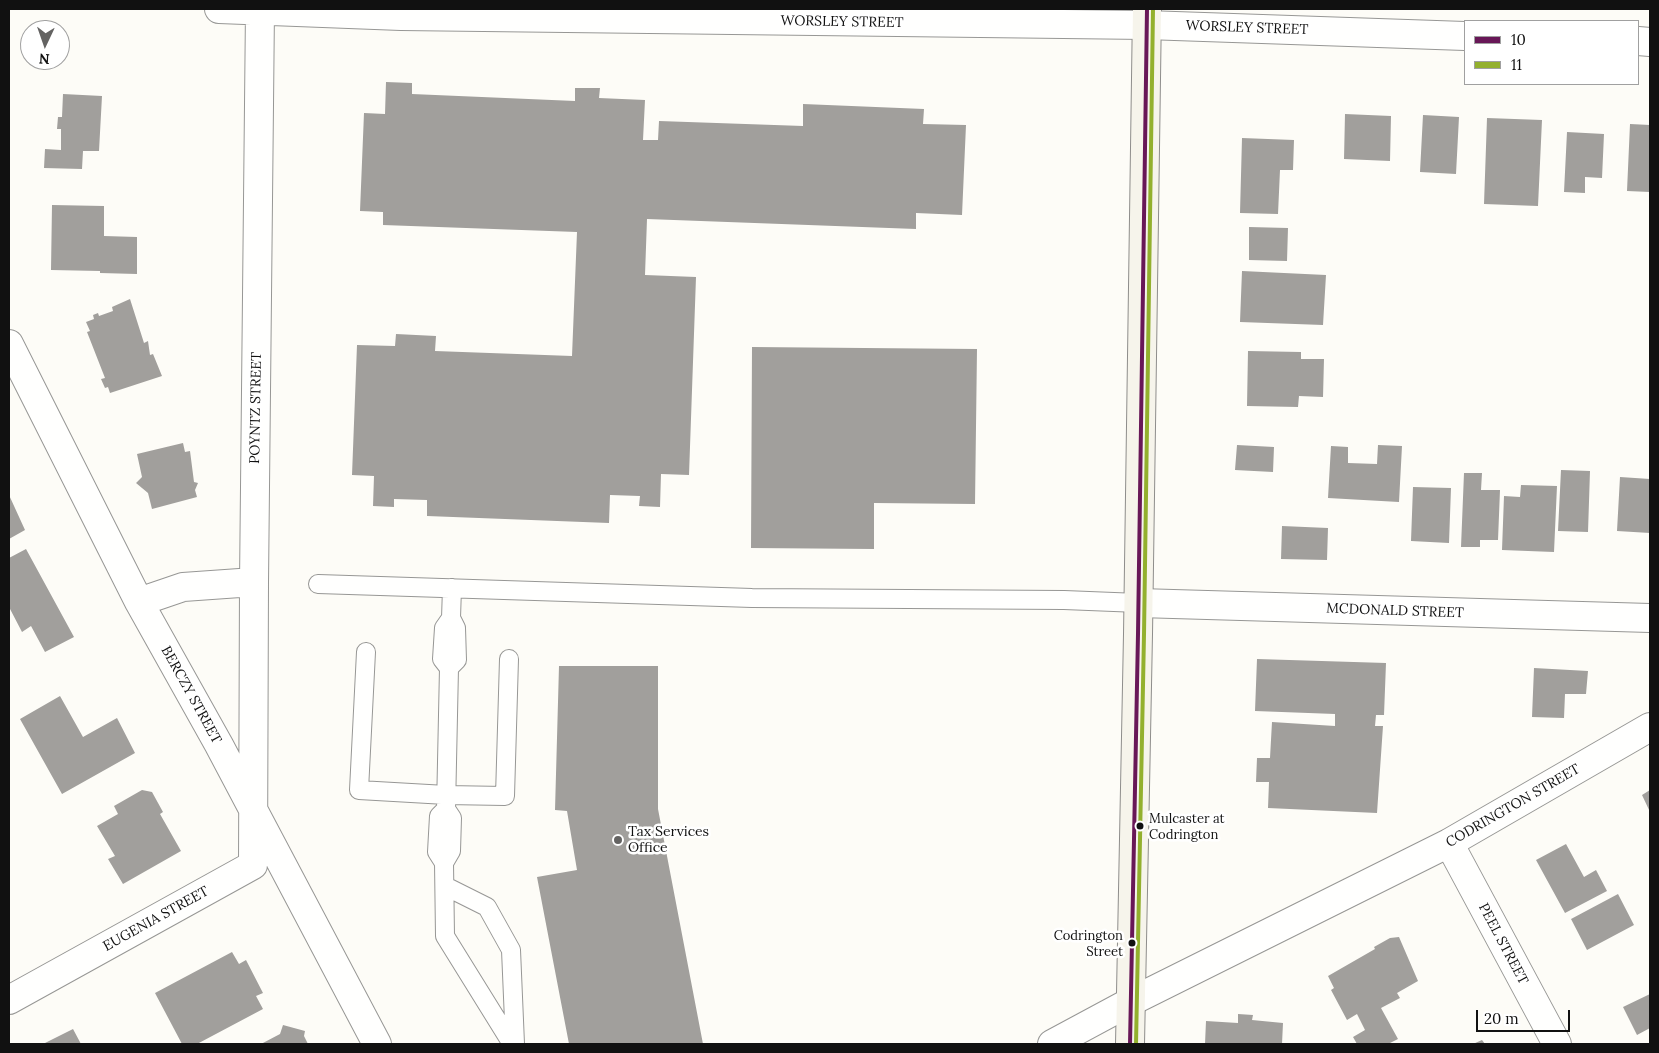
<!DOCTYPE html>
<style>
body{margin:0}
#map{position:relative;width:1659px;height:1053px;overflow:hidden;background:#fdfcf7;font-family:Lora,serif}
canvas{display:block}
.frame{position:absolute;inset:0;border:10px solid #111;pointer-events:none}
.legend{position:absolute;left:1464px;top:20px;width:175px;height:65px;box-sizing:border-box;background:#fff;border:1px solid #a0a0a0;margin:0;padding:6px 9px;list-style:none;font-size:15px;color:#111}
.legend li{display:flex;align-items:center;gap:10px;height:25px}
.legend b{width:25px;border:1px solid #a0a0a0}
.north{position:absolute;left:20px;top:20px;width:50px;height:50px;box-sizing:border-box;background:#fff;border:1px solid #a0a0a0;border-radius:50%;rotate:183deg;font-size:14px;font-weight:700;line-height:20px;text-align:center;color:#111}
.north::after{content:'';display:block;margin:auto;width:18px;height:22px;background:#646362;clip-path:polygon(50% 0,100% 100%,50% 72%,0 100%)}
.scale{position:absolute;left:1476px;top:1010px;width:94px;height:22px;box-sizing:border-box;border:2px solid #111;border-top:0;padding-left:6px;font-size:15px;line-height:18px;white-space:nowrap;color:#111;-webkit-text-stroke:4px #fff;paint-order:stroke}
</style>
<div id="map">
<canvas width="1659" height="1053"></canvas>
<div class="frame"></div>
<ul class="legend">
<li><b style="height:6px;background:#681757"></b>10</li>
<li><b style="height:6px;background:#93b02e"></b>11</li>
</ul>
<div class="north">N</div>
<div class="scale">20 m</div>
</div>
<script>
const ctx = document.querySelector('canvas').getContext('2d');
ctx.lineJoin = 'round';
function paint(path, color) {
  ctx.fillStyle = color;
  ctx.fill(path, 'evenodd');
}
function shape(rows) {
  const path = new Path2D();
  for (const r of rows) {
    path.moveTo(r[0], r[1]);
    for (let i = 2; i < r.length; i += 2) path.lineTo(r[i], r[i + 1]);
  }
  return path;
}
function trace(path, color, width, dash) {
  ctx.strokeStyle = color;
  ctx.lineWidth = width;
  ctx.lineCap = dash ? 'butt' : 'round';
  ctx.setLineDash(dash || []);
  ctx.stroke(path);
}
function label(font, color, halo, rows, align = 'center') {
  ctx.font = font + ' Lora,serif';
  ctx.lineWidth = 5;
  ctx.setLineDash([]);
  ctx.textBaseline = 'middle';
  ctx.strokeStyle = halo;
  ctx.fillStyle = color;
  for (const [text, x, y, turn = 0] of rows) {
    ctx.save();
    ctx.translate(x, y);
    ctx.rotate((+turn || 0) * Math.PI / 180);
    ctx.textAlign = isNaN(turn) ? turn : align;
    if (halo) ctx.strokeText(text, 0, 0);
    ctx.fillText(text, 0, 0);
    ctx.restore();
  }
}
const building = shape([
 [386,82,412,83,412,94,575,101,575,88,600,88,599,98,645,100,643,140,658,140,659,121,803,126,803,104,924,109,923,124,966,125,962,215,916,213,916,229,647,219,645,275,696,277,689,475,661,474,660,507,639,506,640,496,610,495,609,523,427,516,427,500,394,499,394,507,373,506,374,476,352,475,357,345,395,346,396,334,436,336,435,351,572,356,577,232,383,225,383,212,360,211,364,113,385,114],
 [63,94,102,96,99,151,83,151,82,169,44,168,45,149,61,150,61,129,57,129,58,117,62,117],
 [1345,114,1391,116,1390,161,1344,159],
 [1423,115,1459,117,1456,174,1420,172],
 [1487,118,1542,120,1538,206,1484,204],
 [1630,124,1650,125,1650,192,1627,191],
 [1567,132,1604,134,1602,178,1585,177,1585,193,1564,192],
 [1242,138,1294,140,1293,170,1280,170,1278,214,1240,213],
 [52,205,104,206,104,236,137,237,137,274,100,273,100,271,51,270],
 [1249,227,1288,228,1287,261,1249,260],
 [1242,271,1326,275,1323,325,1240,322],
 [130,299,144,343,148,341,150,355,153,354,162,376,110,393,108,387,105,388,101,379,105,378,87,332,90,331,86,322,94,319,93,315,98,313,99,316,113,311,112,307],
 [752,347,977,349,975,504,874,503,874,549,751,548],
 [1248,351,1301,352,1301,359,1324,359,1323,397,1299,396,1298,407,1247,406],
 [183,443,185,452,190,451,194,482,198,483,195,490,197,497,152,509,148,493,136,483,142,477,137,454],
 [1237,445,1274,447,1273,472,1235,470],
 [1378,445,1402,446,1399,502,1328,498,1331,446,1348,447,1348,463,1377,464],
 [1561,470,1590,471,1588,532,1558,531],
 [1464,473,1482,473,1481,490,1500,490,1498,540,1480,540,1480,547,1461,547],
 [1620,477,1650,479,1650,533,1617,531],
 [1521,485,1557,486,1554,552,1502,550,1504,496,1520,497],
 [1413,487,1451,488,1449,543,1411,541],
 [9,495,25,530,9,539],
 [1282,526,1328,528,1327,560,1281,559],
 [26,549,74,637,45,652,31,626,22,632,9,607,9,558],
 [1257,659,1386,663,1384,715,1376,715,1375,726,1383,726,1377,813,1268,808,1269,782,1256,782,1257,758,1270,758,1272,722,1335,726,1335,714,1255,711],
 [559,666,658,666,658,809,703,1044,569,1044,537,877,577,870,567,811,555,810],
 [1534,668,1588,671,1586,694,1565,694,1564,718,1532,717],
 [60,696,83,737,117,718,135,753,62,794,20,719],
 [142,790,152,792,163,812,160,814,181,851,123,884,108,859,115,856,97,826,118,814,114,806],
 [1650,790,1650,812,1642,795],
 [1566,844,1584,877,1596,870,1607,891,1565,913,1536,860],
 [1618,894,1634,925,1587,950,1571,919],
 [1399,937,1418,981,1397,993,1400,998,1381,1008,1398,1039,1388,1044,1357,1044,1353,1037,1365,1030,1357,1014,1347,1020,1331,990,1334,988,1328,976,1375,949,1374,947,1390,938],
 [232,952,239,964,246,960,263,993,256,996,263,1009,197,1044,182,1044,155,993],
 [1650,994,1650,1028,1637,1035,1623,1007],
 [1238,1014,1253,1015,1252,1020,1283,1023,1282,1044,1205,1044,1206,1021,1238,1023],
 [283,1025,305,1031,304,1036,308,1044,261,1044,280,1034],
 [73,1029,81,1044,43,1044],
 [1482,1040,1485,1044,1473,1044]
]);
const lane = shape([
 [318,584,752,598,1064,600,1139,603],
 [366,652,359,790,446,795,505,796,509,659],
 [449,668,457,660,456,628,451,618,452,588],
 [446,809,439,816,437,852,444,863,445,936,512,1044],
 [444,863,451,851,452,818,446,809,449,668,442,659,444,628,451,618],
 [445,886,487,907,511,950,515,1044]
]);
const street = shape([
 [219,9,401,16,1146,25,1465,36],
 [1638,41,1650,42],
 [9,344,139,602,219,745,377,1044],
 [139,602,183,587,254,582],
 [1139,603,1650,618],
 [1449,843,1557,1044],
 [9,1000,253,865,254,582,260,9],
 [1052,1044,1132,1001,1449,843,1650,727]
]);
const secondary = shape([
 [1130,1044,1138,634,1147,9]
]);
const bus1 = shape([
 [1130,1044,1138,634,1147,9]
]);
const bus2 = shape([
 [1136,1044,1144,634,1153,9]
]);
const markers = [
 [1140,826,4.5,"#111"],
 [618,840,5,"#646362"],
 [1132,943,4.5,"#111"]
];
const busNames = [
 ["Mulcaster at",1149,819],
 ["Codrington",1149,835],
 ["Codrington",1123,936,"right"],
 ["Street",1123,952,"right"]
];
const streetNames = [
 ["WORSLEY STREET",842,22,1],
 ["WORSLEY STREET",1247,28,2],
 ["POYNTZ STREET",256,408,-89],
 ["MCDONALD STREET",1395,611,2],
 ["BERCZY STREET",191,695,61],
 ["CODRINGTON STREET",1513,806,-30],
 ["EUGENIA STREET",156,919,-29],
 ["PEEL STREET",1503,944,62]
];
const poiNames = [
 ["Tax Services",628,832],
 ["Office",628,848]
];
paint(building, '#a19f9c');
trace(lane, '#979795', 20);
trace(street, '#979795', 30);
trace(secondary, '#8e8d8b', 30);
trace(lane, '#fffffe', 18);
trace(street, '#fffffe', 28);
trace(secondary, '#f6f4eb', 28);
trace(bus1, '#681757', 4);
trace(bus2, '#93b02e', 4);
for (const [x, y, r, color] of markers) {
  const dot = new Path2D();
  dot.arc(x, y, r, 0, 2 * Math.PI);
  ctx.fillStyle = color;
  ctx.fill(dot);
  trace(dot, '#fff', 2);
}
label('13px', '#111', '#fff', busNames, 'left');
label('14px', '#111', '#fff', streetNames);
label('14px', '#111', '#fff', poiNames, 'left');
</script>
